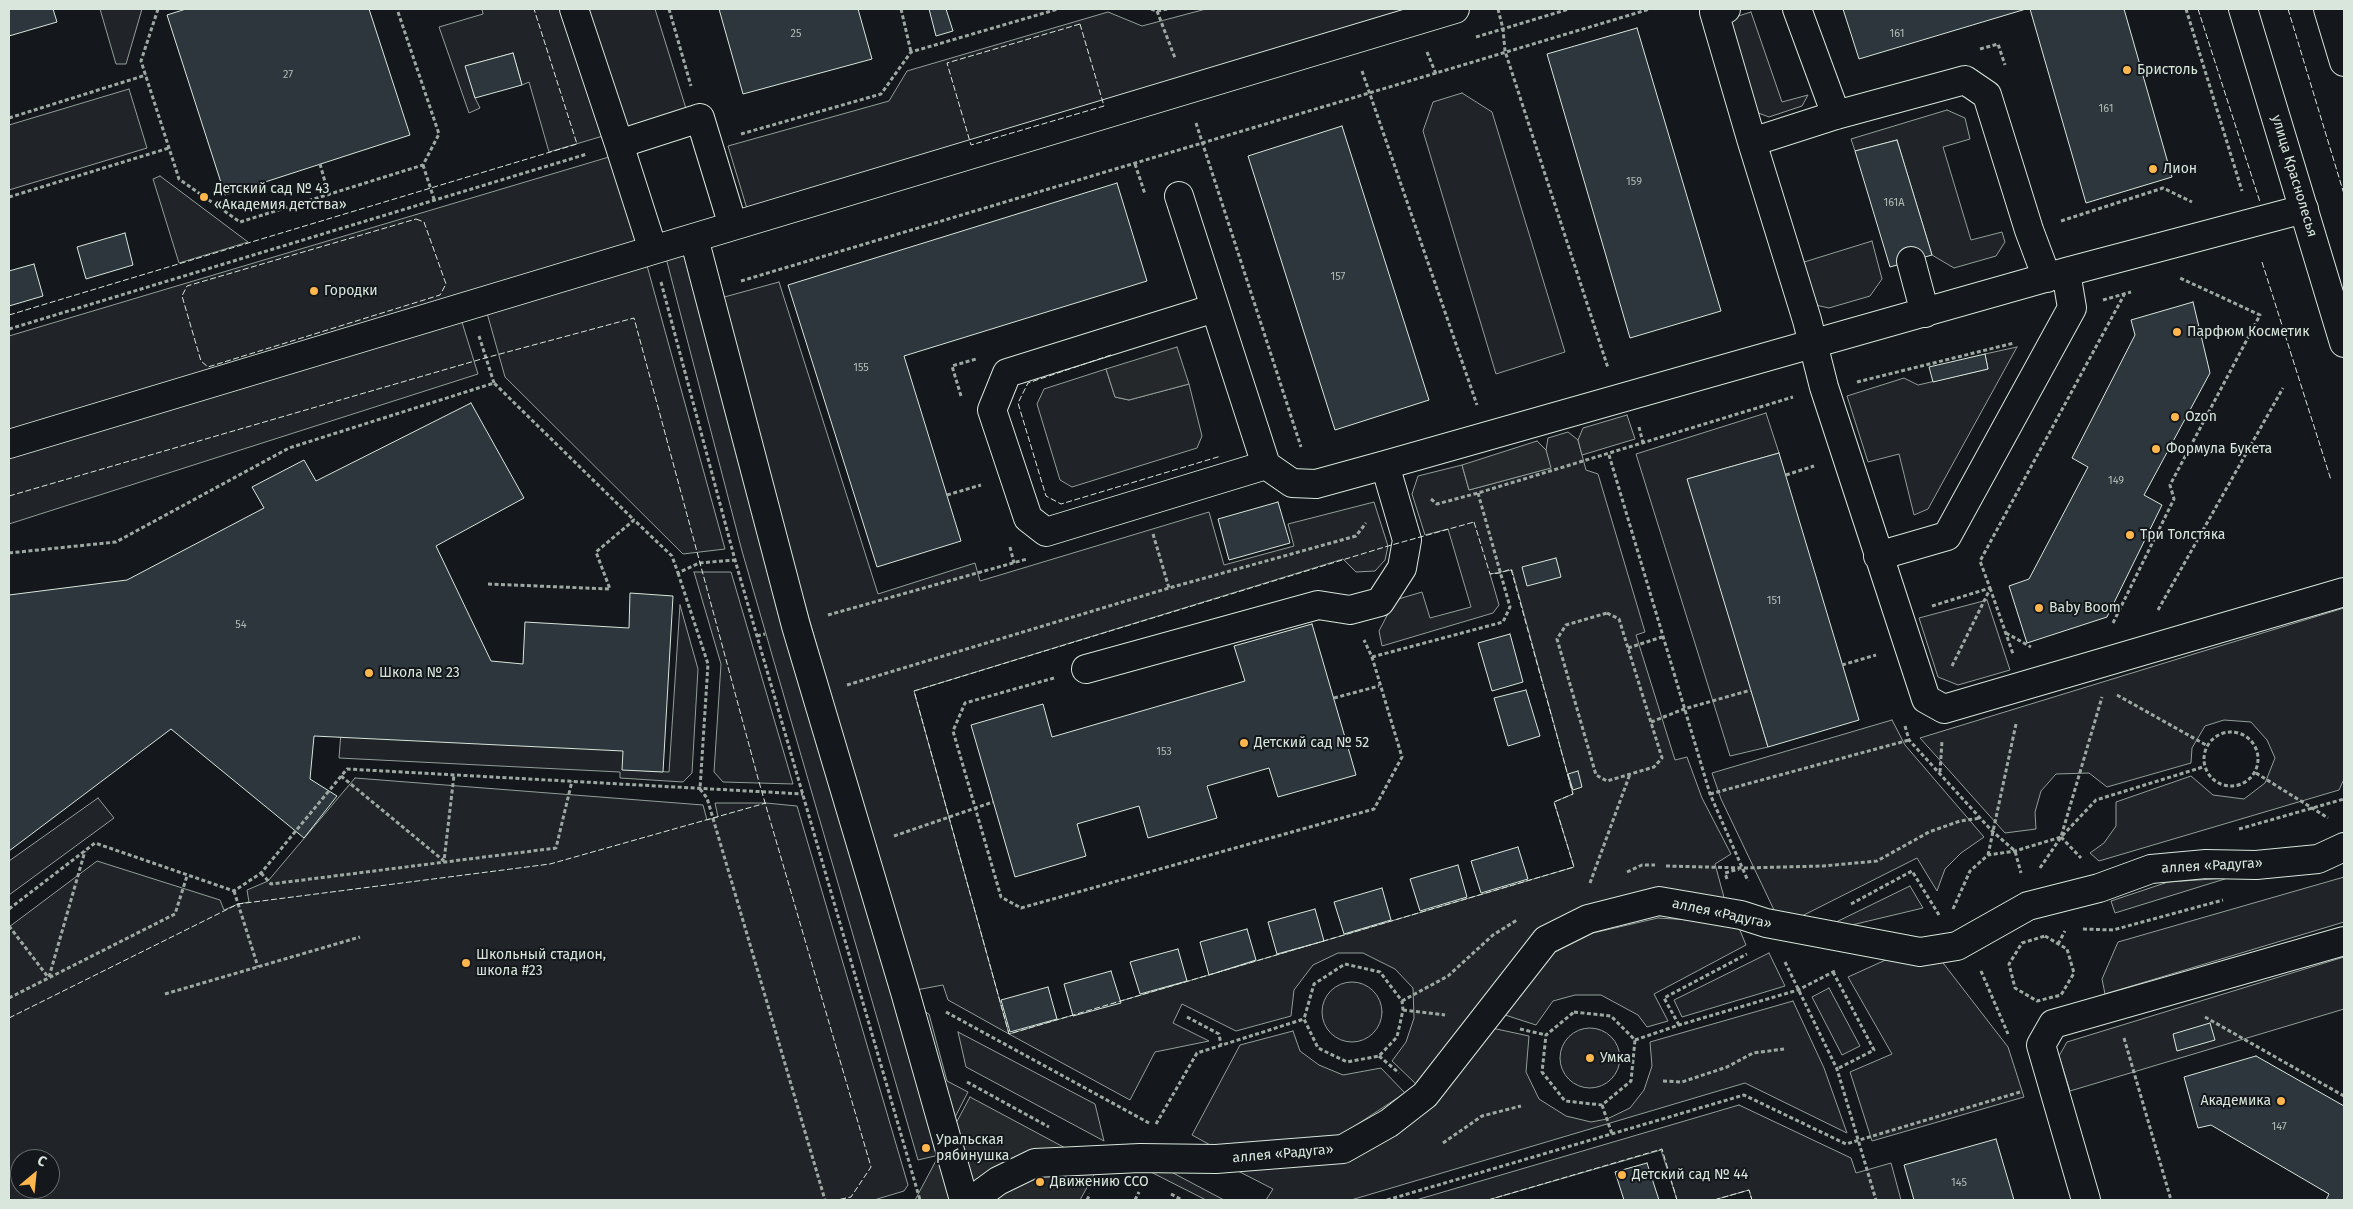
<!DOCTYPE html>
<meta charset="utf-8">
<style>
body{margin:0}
#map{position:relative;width:2353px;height:1209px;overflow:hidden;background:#14181c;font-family:"Fira Sans",sans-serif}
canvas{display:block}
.frame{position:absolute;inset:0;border:10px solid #d8e6dc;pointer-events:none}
.north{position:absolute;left:10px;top:1149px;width:50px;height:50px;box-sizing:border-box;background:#14181c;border:1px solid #626a69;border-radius:50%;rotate:28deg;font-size:14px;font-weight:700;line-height:20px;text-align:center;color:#d8e6dc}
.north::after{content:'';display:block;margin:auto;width:18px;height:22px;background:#ffb74d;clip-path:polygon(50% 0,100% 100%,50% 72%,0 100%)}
</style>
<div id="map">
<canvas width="2353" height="1209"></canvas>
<div class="frame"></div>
<div class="north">С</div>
</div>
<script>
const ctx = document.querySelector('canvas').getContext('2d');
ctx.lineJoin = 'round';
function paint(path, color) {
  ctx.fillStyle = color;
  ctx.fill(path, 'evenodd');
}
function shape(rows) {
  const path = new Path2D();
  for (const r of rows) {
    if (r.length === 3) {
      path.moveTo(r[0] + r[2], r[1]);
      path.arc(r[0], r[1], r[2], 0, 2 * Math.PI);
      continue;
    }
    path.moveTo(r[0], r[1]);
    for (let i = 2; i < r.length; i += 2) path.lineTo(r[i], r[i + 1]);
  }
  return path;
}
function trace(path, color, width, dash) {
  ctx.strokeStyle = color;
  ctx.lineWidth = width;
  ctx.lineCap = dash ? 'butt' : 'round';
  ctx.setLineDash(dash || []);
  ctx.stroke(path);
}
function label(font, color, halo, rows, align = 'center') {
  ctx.font = font + ' "Fira Sans",sans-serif';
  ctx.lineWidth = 4;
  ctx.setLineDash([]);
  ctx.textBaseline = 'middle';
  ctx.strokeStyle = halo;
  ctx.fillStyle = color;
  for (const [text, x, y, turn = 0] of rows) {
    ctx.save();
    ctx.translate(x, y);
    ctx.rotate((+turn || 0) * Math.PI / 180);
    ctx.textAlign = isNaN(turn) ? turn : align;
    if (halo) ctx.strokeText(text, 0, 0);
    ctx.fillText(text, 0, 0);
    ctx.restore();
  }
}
const green = shape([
 [100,9,142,9,126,64,116,64,100,9],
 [482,9,561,9,603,136,549,152,529,82,522,85,513,53,466,66,475,98,480,108,469,113,439,27,483,14,482,9],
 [587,9,655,9,688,115,628,132,587,9],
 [1206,9,1426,9,748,212,728,146,889,101,907,71,1108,12,1142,26,1206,9],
 [1751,12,1782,102,1808,95,1802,106,1769,117,1753,111,1726,26,1732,18,1751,12],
 [129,89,147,148,9,190,9,125,129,89],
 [1462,93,1492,112,1565,352,1496,374,1423,131,1433,102,1462,93],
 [1947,110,1965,118,1970,139,1943,147,1971,240,2002,232,2005,242,1996,256,1954,268,1932,255,1897,140,1855,151,1851,139,1947,110],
 [609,157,639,243,9,436,9,336,609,157],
 [160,176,248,242,179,263,153,179,160,176],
 [1872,241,1882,279,1870,296,1829,308,1811,304,1801,263,1872,241],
 [687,252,939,1155,918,1160,742,551,666,258,687,252],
 [646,262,725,549,683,554,505,377,487,313,646,262],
 [779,282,878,594,975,563,980,581,1209,512,1224,565,1294,546,1288,524,1374,502,1388,546,1385,560,1375,571,1356,572,1343,559,914,691,1009,1034,1574,867,1554,802,1573,794,1512,570,1490,574,1499,605,1493,613,1382,646,1379,631,1395,600,1422,592,1430,618,1471,607,1448,529,1425,535,1412,494,1418,476,1462,465,1469,490,1550,468,1546,450,1548,438,1568,432,1578,440,1586,470,1598,474,1645,632,1636,635,1675,760,1687,757,1702,798,1731,854,1715,864,1725,901,1599,904,1416,1084,1392,1061,1406,1042,1414,1018,1413,988,1395,969,1363,953,1338,953,1313,965,1294,990,1291,1016,1236,1031,1182,1004,1173,1023,1209,1041,1155,1052,1130,1100,1009,1034,948,1000,943,985,916,990,717,299,779,282],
 [461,319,478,374,9,524,9,456,461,319],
 [2017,347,1928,509,1914,515,1899,454,1868,462,1847,396,1904,378,1918,385,1988,369,1985,354,2017,347],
 [1106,369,1115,397,1129,400,1189,384,1202,436,1197,448,1072,487,1060,480,1037,404,1044,389,1106,369],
 [1766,413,1779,453,1688,479,1768,747,1730,756,1636,454,1766,413],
 [694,572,731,572,793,784,723,782,714,772,721,664,694,572],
 [1987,600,2010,670,1958,685,1938,677,1919,618,1987,600],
 [680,605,698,669,692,773,683,782,620,778,620,772,339,758,341,732,629,747,632,770,669,772,680,605],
 [2344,608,2344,779,2339,790,2099,861,2090,853,2104,843,2116,826,2116,802,2191,776,2213,795,2244,799,2265,783,2275,758,2267,740,2251,722,2224,720,2205,726,2192,748,2191,763,2107,787,2089,773,2056,774,2041,791,2035,812,2036,829,2005,833,1920,738,2344,608],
 [1892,720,1905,745,1984,837,1961,853,1945,869,1937,891,1917,858,1794,920,1775,912,1721,799,1712,773,1892,720],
 [355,778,703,805,707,820,718,817,715,803,766,803,797,806,908,1185,904,1191,874,1200,9,1200,9,927,97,861,220,900,224,910,238,904,249,902,247,890,268,881,355,778],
 [20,1159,50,1159,50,1189,20,1189,20,1159],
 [98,798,114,818,9,895,9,861,98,798],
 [2344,877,2344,922,2105,994,2102,979,2118,942,2344,877],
 [2228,878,2115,913,2111,901,2168,882,2228,878],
 [1910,886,1923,908,1835,929,1830,925,1910,886],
 [1658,918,1737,923,1746,945,1654,994,1668,1021,1647,1027,1638,1015,1601,995,1575,995,1553,1001,1536,1025,1499,1013,1551,954,1593,933,1658,918],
 [1769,953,1785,986,1682,1017,1674,1000,1769,953],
 [2344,957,2344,1009,2070,1091,2059,1056,2067,1042,2344,957],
 [1890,958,1940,959,2008,1047,2024,1097,1872,1141,1850,1072,1892,1054,1848,977,1890,958],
 [1352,1012,30],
 [1829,988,1860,1046,1842,1055,1812,997,1829,988],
 [1793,1001,1824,1068,1847,1133,1745,1083,1351,1200,1266,1200,1273,1189,1238,1171,1345,1159,1487,1027,1529,1036,1526,1072,1539,1099,1566,1116,1591,1122,1607,1119,1630,1108,1644,1090,1652,1066,1650,1042,1793,1001],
 [918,1008,929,1014,947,1081,968,1092,950,1127,918,1008],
 [1590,1058,30],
 [1293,1031,1300,1051,1319,1065,1343,1075,1381,1068,1405,1093,1341,1135,1308,1144,1223,1152,1192,1135,1240,1045,1293,1031],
 [958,1032,1095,1104,1104,1141,966,1067,958,1032],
 [1739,1105,1851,1158,1856,1173,1891,1163,1901,1200,1752,1200,1749,1190,1714,1200,1677,1200,1661,1150,1488,1200,1416,1200,1739,1105],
 [1160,1166,1224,1200,1206,1200,1141,1167,1160,1166]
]);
const parking = shape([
 [1177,347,1189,384,1129,400,1115,397,1106,369,1177,347],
 [1627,415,1635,439,1582,455,1578,440,1583,428,1627,415],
 [1537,441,1546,450,1551,468,1469,490,1462,465,1537,441],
 [970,1097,1099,1166,1080,1200,915,1200,970,1097]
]);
const building = shape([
 [9,9,53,9,57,22,9,36,9,9],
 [186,9,369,9,410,135,225,195,167,15,186,9],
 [719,9,858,9,872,59,743,94,719,9],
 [929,9,946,9,953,31,936,36,929,9],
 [1843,9,2026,9,1859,59,1843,9],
 [2030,9,2124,9,2172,177,2086,203,2030,9],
 [1637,28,1721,311,1630,338,1547,54,1637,28],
 [513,53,522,85,475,98,465,66,513,53],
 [1342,126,1429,400,1335,430,1248,156,1342,126],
 [1897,140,1932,255,1890,267,1855,151,1897,140],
 [1117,183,1147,281,904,356,961,541,877,567,788,285,1117,183],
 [125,233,133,265,86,279,77,247,125,233],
 [34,264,43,296,9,306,9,271,34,264],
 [2193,302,2210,373,2144,495,2162,505,2107,617,2027,643,2009,586,2029,579,2088,467,2072,458,2135,335,2131,320,2193,302],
 [1985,354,1988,369,1933,382,1929,367,1985,354],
 [471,403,524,498,436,546,491,661,523,664,525,622,629,628,630,593,673,596,663,772,622,770,623,751,314,736,310,779,337,796,304,838,171,729,9,851,9,595,127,580,264,508,252,487,304,460,316,481,471,403],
 [1779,453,1859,720,1768,747,1687,479,1779,453],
 [1278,502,1290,543,1229,560,1218,519,1278,502],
 [1556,558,1561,577,1527,586,1522,567,1556,558],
 [1312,624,1356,775,1278,797,1269,768,1207,786,1217,818,1148,838,1139,806,1077,824,1086,856,1015,877,971,725,1043,704,1052,737,1245,681,1234,646,1312,624],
 [1510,634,1523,682,1492,691,1478,643,1510,634],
 [1526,690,1540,736,1508,746,1494,698,1526,690],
 [1578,771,1582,787,1573,790,1568,774,1578,771],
 [1518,847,1528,879,1481,893,1471,861,1518,847],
 [1458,865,1467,897,1420,911,1410,879,1458,865],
 [1382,888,1391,920,1344,934,1334,902,1382,888],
 [1315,909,1324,941,1277,954,1268,922,1315,909],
 [1247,929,1256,960,1209,975,1200,942,1247,929],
 [1178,949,1187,981,1140,994,1130,962,1178,949],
 [1111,971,1121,1003,1073,1016,1064,984,1111,971],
 [1048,987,1057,1019,1010,1032,1001,1000,1048,987],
 [2210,1023,2215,1040,2177,1051,2173,1034,2210,1023],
 [2256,1056,2344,1106,2344,1200,2326,1200,2329,1194,2211,1125,2198,1128,2184,1077,2256,1056],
 [1996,1139,2014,1200,1914,1200,1904,1165,1996,1139],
 [1647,1163,1659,1200,1624,1200,1615,1172,1647,1163]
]);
const path = shape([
 [158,9,141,61,179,179,240,222,423,165,439,134,397,9],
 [669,9,691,86],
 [901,9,911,52],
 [1151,9,1157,11,1167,9],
 [1498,9,1503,29,1505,51,1608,368],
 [2186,9,2242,191],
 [1157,11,1175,58],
 [1476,37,1569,9],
 [1980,49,1998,44,2005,65],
 [1427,52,1436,74],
 [1362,71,1477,405],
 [9,118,146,75],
 [1196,123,1301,447],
 [741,134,881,94,911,52,1058,9],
 [320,164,329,196],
 [1135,164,1145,194],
 [423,165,434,199],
 [9,197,169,148],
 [2061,221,2163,188,2192,202],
 [741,281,1650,9],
 [661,282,735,560,920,1200],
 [2103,300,2131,292],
 [9,329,587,154],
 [479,336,494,383],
 [1857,382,2014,343],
 [961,396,952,366,976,359],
 [1639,427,1643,443],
 [1609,455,1710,794,1748,881],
 [1786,475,1814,466],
 [947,495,981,485],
 [1431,499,1437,504,1478,493,1793,397],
 [1153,534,1169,588],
 [1010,547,1014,563],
 [9,553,116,542,289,448,494,383,634,520],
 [678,573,708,664,700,789,707,798,825,1200],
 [488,584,610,589,596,552,634,520,672,556,678,573,699,563,735,560],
 [1990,588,2013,654],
 [1932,606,1990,588,1980,561,2124,295],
 [2158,610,2283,388],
 [1607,613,1619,619,1662,758,1654,767,1607,781,1596,775,1557,639,1566,625,1607,613],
 [828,615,1027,559],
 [2113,623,2174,499,2170,485,2260,315,2180,278],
 [2006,633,2031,647],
 [757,636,765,634],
 [1628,648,1662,637],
 [1372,657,1503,622,1510,607,1478,493],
 [1842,665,1876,655],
 [1952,666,1990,589],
 [1054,678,965,703,953,731,1001,897,1021,908,1374,809,1402,757,1372,657,1364,640],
 [847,685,1169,588,1356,536,1366,523],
 [2117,695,2206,745],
 [1334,698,1379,686],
 [1651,722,1684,709,1751,690],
 [1905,726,1909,740,1992,831,2015,851,2021,873],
 [2231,759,27],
 [1940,772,1942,741],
 [2256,773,2328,818],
 [341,776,444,861,454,775],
 [1710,794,1909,740],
 [2239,829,2344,799],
 [894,836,993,802],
 [2061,837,2081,858],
 [1988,855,2016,724],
 [1666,866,1743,868,1823,866,1877,861,1929,832,1960,821,1981,818],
 [2040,868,2061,837,2102,697],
 [1627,872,1642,865,1655,865],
 [261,873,271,884,556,848,572,781],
 [1727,879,1725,873,1739,869],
 [1590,883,1630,774],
 [234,891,258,967],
 [1851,904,1912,871,1939,915],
 [9,909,95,843,234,891,261,873,347,769,803,794],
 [1953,909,1970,871,1988,855,2015,851,2061,837,2096,800,2203,767],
 [9,926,48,977],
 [2083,929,2113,930,2223,900],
 [2045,936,2067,949,2074,973,2061,995,2037,1001,2015,988,2009,964,2022,943,2045,936],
 [2058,944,2065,931],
 [1785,962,1837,1069,1876,1200],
 [1345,964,1380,972,1402,1001,1403,1010,1397,1037,1379,1056,1347,1062,1318,1048,1304,1019,1314,984,1345,964],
 [1981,971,2008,1034],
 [1833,972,1874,1050,1837,1069],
 [49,977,85,851],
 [165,994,360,937],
 [9,998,175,914,187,876],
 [1402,1001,1448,976,1493,935,1517,920],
 [1403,1010,1445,1015],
 [946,1012,1149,1123],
 [1574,1012,1611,1016,1635,1040,1631,1081,1602,1105,1565,1101,1542,1072,1546,1035,1574,1012],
 [1187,1017,1219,1034,1221,1045],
 [2205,1017,2344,1096],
 [1679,1025,1664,998,1747,954],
 [1520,1029,1546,1035],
 [2124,1038,2171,1200],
 [1635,1040,1679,1025,1798,990,1835,971],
 [1379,1056,1399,1073],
 [1663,1081,1682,1082,1727,1067,1753,1053,1784,1049],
 [967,1082,1049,1127],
 [1602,1105,1612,1134],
 [1156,1124,1197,1053,1304,1019],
 [1443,1143,1482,1116,1521,1106],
 [1171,1194,1182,1200],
 [1087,1200,1090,1194],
 [1135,1200,1139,1192],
 [1387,1200,1744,1095,1846,1144,2020,1092]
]);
const minor = shape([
 [574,9,619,144],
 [1726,9,1714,12,1752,142,1807,320,1824,387,1926,699,1944,709,2344,592],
 [1797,9,1836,115],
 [700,118,733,226,653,250,619,144,700,118],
 [1752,142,1836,115,1965,80,1987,95,2029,230,2047,278],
 [1179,196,1266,465,1292,483,1316,484,1385,465,2066,272,2304,209],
 [733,226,1455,9],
 [694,238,796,626,905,992,964,1200],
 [1911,261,1925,313],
 [1215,308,1007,373,992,410,1028,518,1046,532,1266,465],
 [9,444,653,250],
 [1878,556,1947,536,2072,308,2066,272],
 [1086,669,1318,605,1350,610,1380,602,1402,568,1407,540,1385,465],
 [972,1200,998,1181,1035,1163,1140,1158,1216,1159,1343,1149,1389,1123,1425,1095,1546,940,1588,919,1659,901,1741,915,1766,923,1920,952,1957,946,2028,906,2099,888,2151,869,2206,864,2256,865,2318,859,2344,847],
 [2086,1200,2041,1045,2053,1024,2344,941]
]);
const major = shape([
 [2243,9,2344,343],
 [2328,9,2344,62]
]);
const fence = shape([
 [2198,9,2260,202],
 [2288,9,2344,194],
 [1080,24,1104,106,971,145,947,63,1080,24],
 [416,219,424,222,446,284,440,295,208,367,201,361,182,296,187,286,416,219],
 [2262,262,2331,480],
 [9,315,577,144,534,9],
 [1111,355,1028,383,1018,403,1046,496,1061,504,1221,456],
 [9,496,485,358,634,318,759,782,871,1167,851,1197,837,1200],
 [1474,522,1490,574,1500,573,1511,569,1573,794,1554,802,1574,867,1009,1034,914,691,1388,546,1474,522],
 [9,1018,238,904,550,864,766,803],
 [1488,1200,1662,1149,1677,1200],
 [1714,1200,1749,1190,1752,1200]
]);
const markers = [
 [2127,70,5,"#ffb74d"],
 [2153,169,5,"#ffb74d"],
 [204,197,5,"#ffb74d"],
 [314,291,5,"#ffb74d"],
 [2177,332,5,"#ffb74d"],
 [2175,417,5,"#ffb74d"],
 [2156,449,5,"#ffb74d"],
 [2130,535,5,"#ffb74d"],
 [2039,608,5,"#ffb74d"],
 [369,673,5,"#ffb74d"],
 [1244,743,5,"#ffb74d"],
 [466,963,5,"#ffb74d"],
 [1590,1058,5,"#ffb74d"],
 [2281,1101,5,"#ffb74d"],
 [926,1148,5,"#ffb74d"],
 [1622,1175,5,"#ffb74d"],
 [1040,1182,5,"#ffb74d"]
];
const numberNames = [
 ["25",796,34],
 ["161",1897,34],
 ["27",288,75],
 ["161",2106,109],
 ["159",1634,182],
 ["161А",1894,203],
 ["157",1338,277],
 ["155",861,368],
 ["149",2116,481],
 ["151",1774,601],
 ["54",241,625],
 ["153",1164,752],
 ["147",2279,1127],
 ["145",1959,1183]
];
const poiNames = [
 ["Бристоль",2137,70],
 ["Лион",2163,169],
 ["Детский сад № 43",214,189],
 ["«Академия детства»",214,205],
 ["Городки",324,291],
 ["Парфюм Косметик",2187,332],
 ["Ozon",2185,417],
 ["Формула Букета",2166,449],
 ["Три Толстяка",2140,535],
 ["Baby Boom",2049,608],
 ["Школа № 23",379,673],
 ["Детский сад № 52",1254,743],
 ["Школьный стадион,",476,955],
 ["школа #23",476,971],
 ["Умка",1600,1058],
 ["Академика",2271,1101,"right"],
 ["Уральская",936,1140],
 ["рябинушка",936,1156],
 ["Детский сад № 44",1632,1175],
 ["Движению ССО",1050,1182]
];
const streetNames = [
 ["улица Краснолесья",2294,176,73],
 ["аллея «Радуга»",2212,866,-3],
 ["аллея «Радуга»",1722,914,12],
 ["аллея «Радуга»",1283,1154,-5]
];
paint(green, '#202428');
trace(green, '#939e99', 1);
paint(parking, '#24282b');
trace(parking, '#939e99', 1);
paint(building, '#2c363c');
trace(building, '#d8e6dc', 1);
trace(minor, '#d8e6dc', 30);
trace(major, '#d8e6dc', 30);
trace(path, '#9da8a2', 3, [4, 2.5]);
trace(minor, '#14181c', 28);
trace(major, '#14181c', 28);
trace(fence, '#d8e6dc', 1, [6, 2.5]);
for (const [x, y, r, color] of markers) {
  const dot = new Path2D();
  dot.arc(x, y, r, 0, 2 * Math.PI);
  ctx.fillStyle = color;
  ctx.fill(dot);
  trace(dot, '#14181c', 2);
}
label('11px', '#adbab4', null, numberNames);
label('14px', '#d8e6dc', '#14181c', poiNames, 'left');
label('14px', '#d8e6dc', '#14181c', streetNames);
</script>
